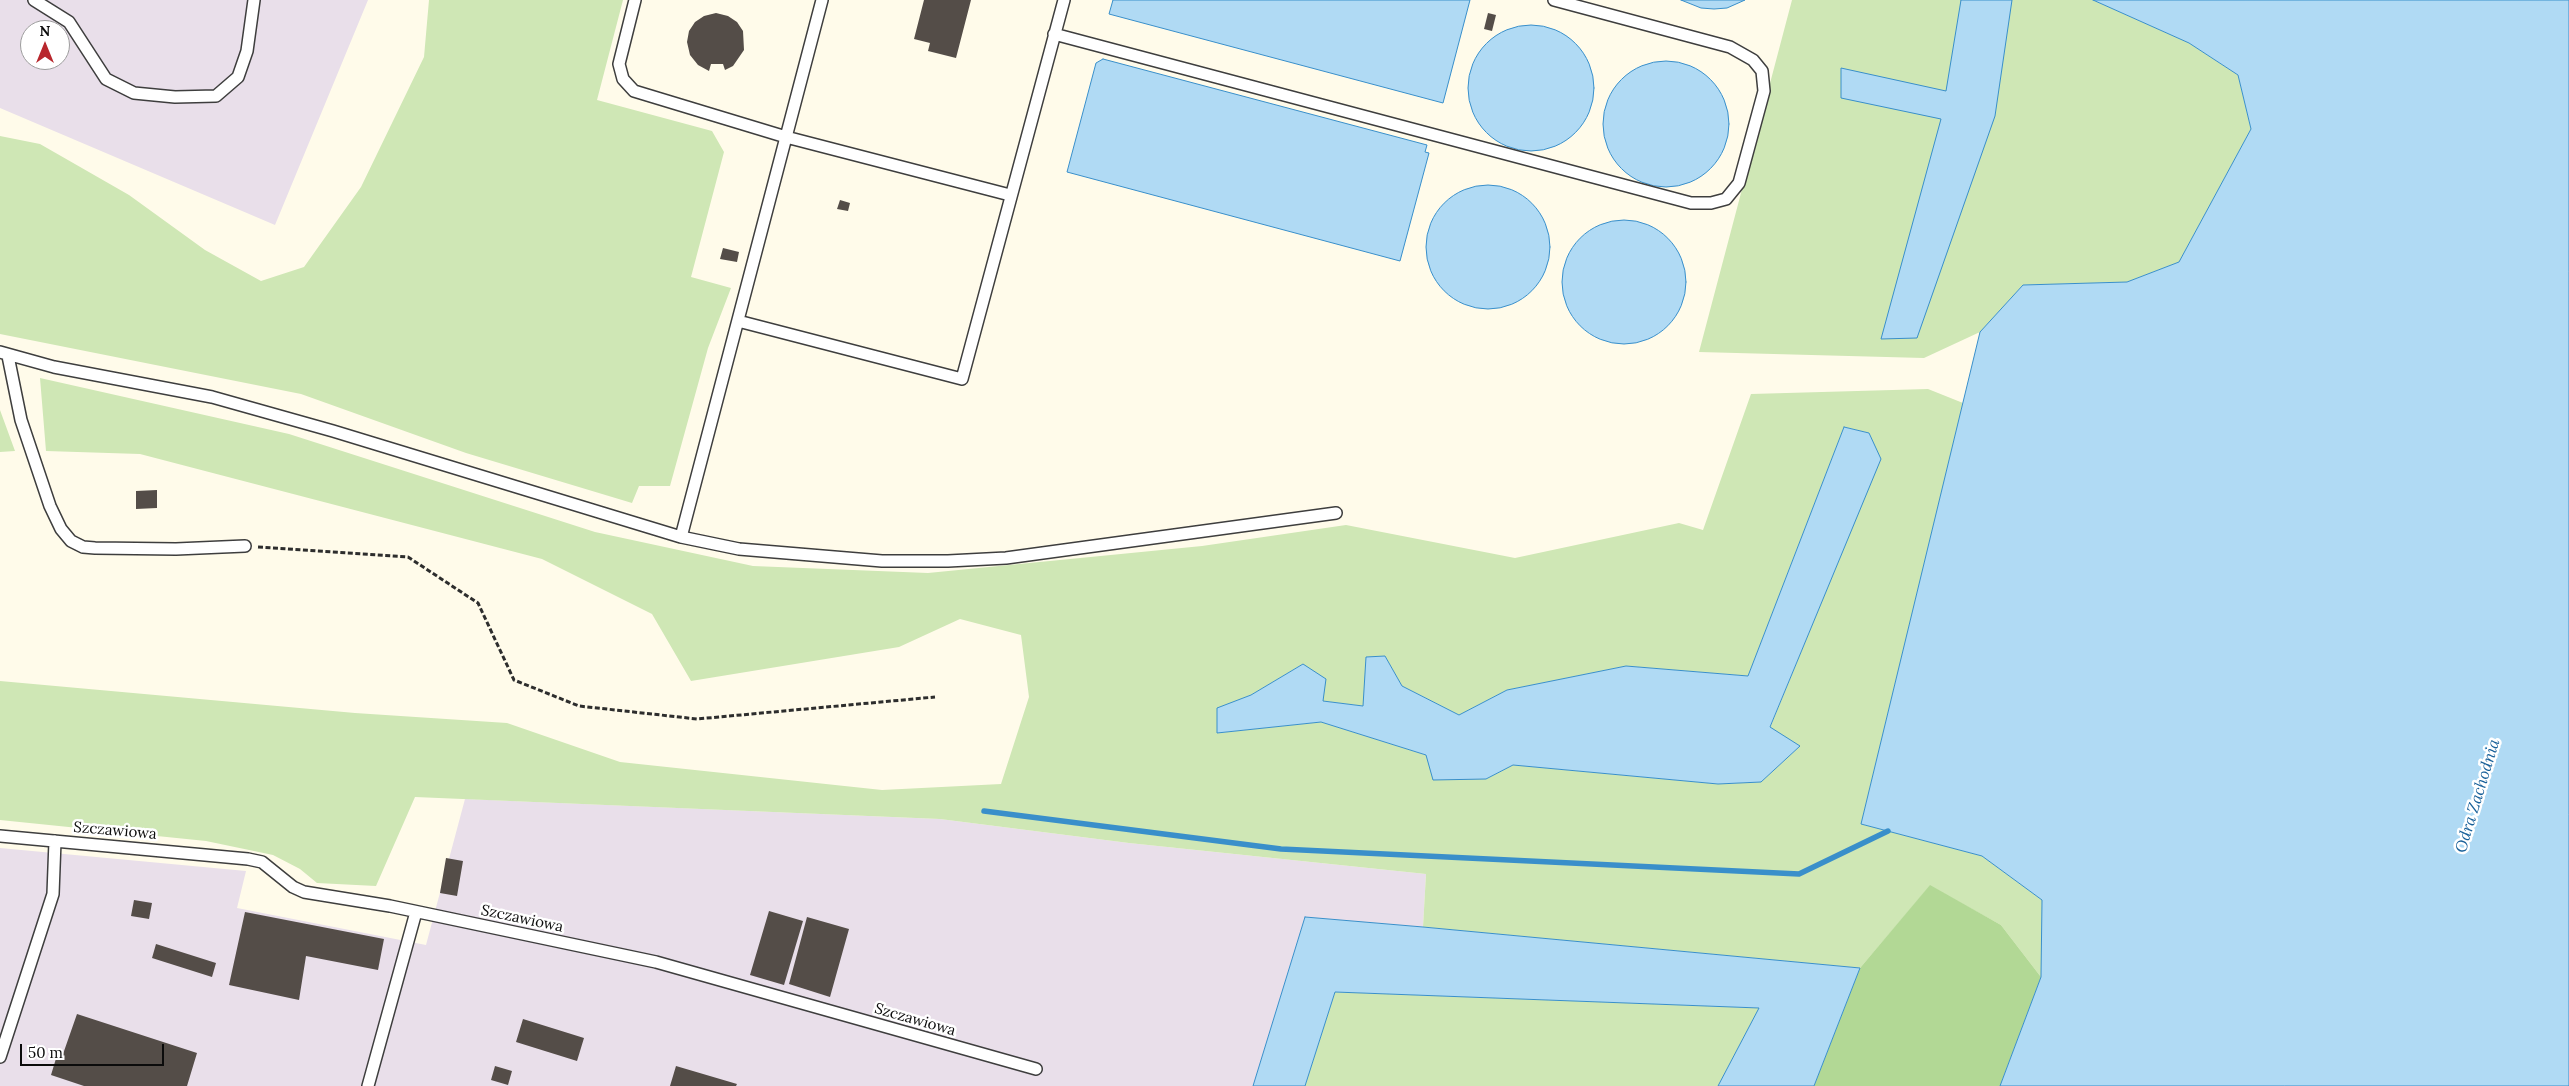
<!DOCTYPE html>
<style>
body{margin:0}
#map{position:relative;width:2569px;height:1086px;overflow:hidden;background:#fffbea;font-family:Lora,serif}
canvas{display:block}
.north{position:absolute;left:20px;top:20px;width:50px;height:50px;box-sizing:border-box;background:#fff;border:1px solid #9d9d9d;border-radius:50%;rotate:0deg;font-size:14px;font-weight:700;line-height:20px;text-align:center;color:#0b0b0b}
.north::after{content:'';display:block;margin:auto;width:18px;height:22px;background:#b8272d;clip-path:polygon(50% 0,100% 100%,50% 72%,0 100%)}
.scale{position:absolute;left:20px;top:1044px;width:144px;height:22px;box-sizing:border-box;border:2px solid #0b0b0b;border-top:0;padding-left:6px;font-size:15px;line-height:18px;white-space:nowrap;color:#0b0b0b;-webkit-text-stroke:4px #fff;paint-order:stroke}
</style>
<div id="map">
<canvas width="2569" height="1086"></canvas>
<div class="north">N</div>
<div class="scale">50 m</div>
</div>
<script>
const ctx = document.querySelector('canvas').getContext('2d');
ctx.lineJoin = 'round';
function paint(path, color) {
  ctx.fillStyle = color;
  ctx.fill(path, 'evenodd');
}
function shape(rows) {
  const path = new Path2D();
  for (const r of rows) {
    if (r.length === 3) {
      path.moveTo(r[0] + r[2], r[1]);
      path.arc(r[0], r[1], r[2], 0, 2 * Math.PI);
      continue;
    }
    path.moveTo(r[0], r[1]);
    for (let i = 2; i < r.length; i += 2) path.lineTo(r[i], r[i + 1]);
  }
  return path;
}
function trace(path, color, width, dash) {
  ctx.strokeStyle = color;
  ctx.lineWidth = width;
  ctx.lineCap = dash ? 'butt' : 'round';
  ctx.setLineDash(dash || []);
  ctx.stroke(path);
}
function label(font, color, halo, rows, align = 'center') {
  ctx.font = font + ' Lora,serif';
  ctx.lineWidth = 5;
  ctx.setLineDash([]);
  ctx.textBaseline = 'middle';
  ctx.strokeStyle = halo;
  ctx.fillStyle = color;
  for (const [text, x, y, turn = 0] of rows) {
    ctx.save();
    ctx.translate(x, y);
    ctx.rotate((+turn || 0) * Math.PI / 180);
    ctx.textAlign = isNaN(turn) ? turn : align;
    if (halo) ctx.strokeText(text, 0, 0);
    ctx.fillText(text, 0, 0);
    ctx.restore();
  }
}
const industrial = shape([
 [0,0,368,0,275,225,0,108],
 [30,30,60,30,60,60,30,60],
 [465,799,940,819,1129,843,1426,874,1423,927,1305,917,1253,1086,0,1086,0,848,246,871,237,908,426,945]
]);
const green = shape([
 [429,0,623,0,597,100,712,131,724,152,691,277,731,288,708,348,670,486,639,486,632,503,466,453,301,394,0,334,0,136,40,144,129,195,205,250,261,281,304,267,361,187,424,57],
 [1792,0,2093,0,2189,43,2238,75,2251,129,2179,262,2127,282,2023,285,1980,332,1924,358,1699,352],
 [40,378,289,434,595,532,753,566,928,573,1202,546,1346,525,1515,558,1679,523,1703,530,1751,394,1928,389,1963,403,1861,824,1982,856,2042,900,2041,977,2001,925,1930,886,1860,968,1423,927,1426,874,1129,843,940,819,415,797,376,886,317,883,300,869,273,855,206,841,0,820,0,681,355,713,507,723,620,762,882,790,1001,784,1029,697,1021,635,960,619,899,647,691,681,652,614,542,559,140,454,46,451],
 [1844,427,1869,433,1880,459,1770,728,1800,746,1761,782,1718,784,1513,765,1486,779,1426,755,1321,722,1217,733,1217,709,1251,695,1303,664,1323,701,1364,706,1366,658,1385,656,1402,686,1459,715,1507,690,1626,666,1748,676],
 [0,410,15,451,0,452],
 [1335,992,1759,1008,1718,1086,1305,1086]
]);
const forest = shape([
 [1930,885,2001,925,2041,977,2000,1086,1814,1086,1860,968]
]);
const water = shape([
 [1113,0,1470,0,1443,103,1109,14,1113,0],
 [1681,0,1745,0,1727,8,1714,9,1701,8,1681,0],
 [1961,0,2012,0,1995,116,1917,338,1881,339,1941,119,1841,98,1841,68,1946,91,1961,0],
 [2093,0,2569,0,2569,1086,2000,1086,2041,977,2042,900,1982,856,1861,824,1980,332,2023,285,2127,282,2179,262,2251,129,2238,75,2189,43,2093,0],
 [1531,88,63],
 [1103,59,1427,145,1425,152,1429,153,1400,261,1067,172,1096,63,1103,59],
 [1666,124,63],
 [1488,247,62],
 [1624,282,62],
 [1844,427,1869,433,1881,459,1770,727,1800,746,1761,782,1718,784,1513,765,1486,779,1433,780,1426,755,1321,722,1217,733,1217,708,1251,695,1303,664,1326,679,1323,701,1363,706,1366,657,1385,656,1402,686,1459,715,1507,690,1626,666,1748,676,1844,427],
 [1305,917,1423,927,1860,968,1814,1086,1718,1086,1759,1008,1335,992,1305,1086,1253,1086,1305,917]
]);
const stream = shape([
 [984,811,1281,849,1799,874,1888,831]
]);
const building = shape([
 [924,0,971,0,956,58,928,51,930,43,914,39],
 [716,13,728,16,737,22,743,31,744,50,733,66,725,70,723,64,711,64,709,71,698,65,690,55,687,42,689,31,695,22,704,16],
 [1488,13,1496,15,1492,31,1484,29],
 [840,200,850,203,848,211,837,209],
 [723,248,739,252,737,262,720,259],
 [157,490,157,508,136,509,136,491],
 [446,858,463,861,457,896,440,893],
 [134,900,152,903,149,919,131,916],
 [769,911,803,921,784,985,750,975],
 [245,912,384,939,378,970,306,956,299,1000,229,985],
 [807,917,849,929,830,997,789,984],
 [156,944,216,963,212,977,152,958],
 [77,1014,197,1053,187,1086,84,1086,51,1075,58,1052,63,1054],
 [523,1019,584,1038,577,1061,516,1042],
 [495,1066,512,1071,508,1085,491,1080],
 [676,1066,737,1084,736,1086,670,1086]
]);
const path = shape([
 [258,547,408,557,478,603,514,680,579,706,697,719,935,697]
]);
const lane = shape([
 [34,0,69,22,106,79,134,93,175,97,216,96,238,77,247,51,254,0],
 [635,0,619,64,623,79,634,91,786,137,1010,195],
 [1054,34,1691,203,1711,203,1726,199,1739,183,1764,91,1762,71,1753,60,1730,47,1554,0],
 [738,321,962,379,1064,0],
 [0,352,54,367,212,397,333,431,681,537,739,549,882,561,948,561,1006,558,1336,513],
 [8,356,21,420,50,506,61,529,71,541,83,547,95,548,176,549,245,546],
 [681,537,822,0],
 [0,836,248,859,262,862,293,887,304,892,390,906,656,962,1036,1069],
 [0,1057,53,894,55,841],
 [368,1086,416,912]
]);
const streetNames = [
 ["Szczawiowa",115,831,5],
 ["Szczawiowa",522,919,12],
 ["Szczawiowa",915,1020,16]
];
const waterNames = [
 ["Odra Zachodnia",2478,796,-73]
];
paint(industrial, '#e9dfea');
paint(green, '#cfe7b5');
paint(forest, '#b2d895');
paint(water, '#b0daf4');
trace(water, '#398fca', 1);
trace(stream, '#398fca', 5.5);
paint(building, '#544d48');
trace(lane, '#3e3e3e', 14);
trace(path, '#2d2d2d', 3, [5, 2.5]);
trace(lane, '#fff', 11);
label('15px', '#0b0b0b', '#fff', streetNames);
label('italic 16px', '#186099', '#fff', waterNames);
</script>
